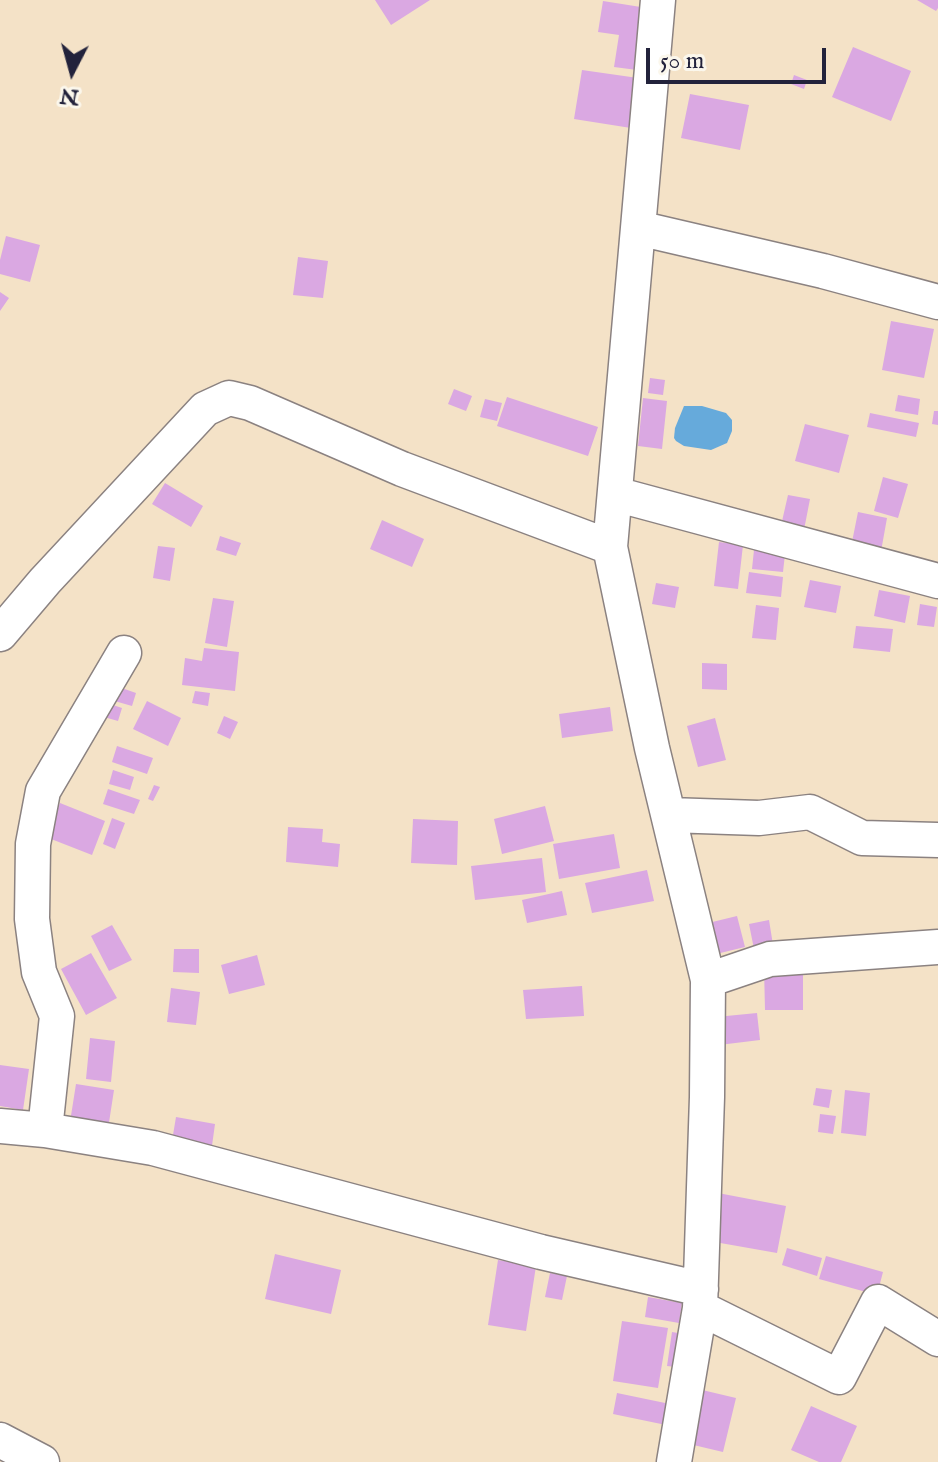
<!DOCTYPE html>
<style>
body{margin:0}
#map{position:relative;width:938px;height:1462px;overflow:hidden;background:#f4e2c7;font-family:"IM FELL English",serif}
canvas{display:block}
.north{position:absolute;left:32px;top:32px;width:80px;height:80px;-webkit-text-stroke:6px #fbf7ec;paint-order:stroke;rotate:186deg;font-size:22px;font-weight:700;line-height:32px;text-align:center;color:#22223b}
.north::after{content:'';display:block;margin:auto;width:28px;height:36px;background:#22223b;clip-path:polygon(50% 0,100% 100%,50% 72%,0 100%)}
.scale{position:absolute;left:646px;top:48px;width:180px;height:36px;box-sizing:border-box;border:4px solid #22223b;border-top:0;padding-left:10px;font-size:24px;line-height:28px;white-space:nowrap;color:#22223b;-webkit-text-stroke:6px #fbf7ec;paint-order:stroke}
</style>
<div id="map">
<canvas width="938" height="1462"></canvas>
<div class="north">N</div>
<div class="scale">50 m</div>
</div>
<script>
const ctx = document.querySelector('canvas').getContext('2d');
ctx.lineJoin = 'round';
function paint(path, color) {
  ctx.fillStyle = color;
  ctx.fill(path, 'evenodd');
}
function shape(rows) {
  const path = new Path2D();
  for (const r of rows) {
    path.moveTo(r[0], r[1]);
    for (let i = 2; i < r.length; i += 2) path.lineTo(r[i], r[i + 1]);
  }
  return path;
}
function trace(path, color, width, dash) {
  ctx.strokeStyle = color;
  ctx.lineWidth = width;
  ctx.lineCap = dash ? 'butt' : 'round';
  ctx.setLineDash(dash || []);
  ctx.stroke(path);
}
const water = shape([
 [684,406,702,406,726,413,732,420,732,431,727,443,711,450,684,446,676,441,674,438,675,428]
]);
const building = shape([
 [375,0,430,0,391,25],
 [917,0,938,0,938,8,936,11],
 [603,1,647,8,637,70,614,67,619,35,598,32],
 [853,47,911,71,891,121,832,97],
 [582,70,638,78,631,128,574,119],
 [794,75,807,80,804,89,791,84],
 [690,94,749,105,740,150,681,138],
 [6,236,40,245,30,282,0,274,0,260],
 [298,257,328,261,323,298,293,295],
 [0,292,9,298,0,311],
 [891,321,934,329,924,378,882,370],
 [650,378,665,380,663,395,648,393],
 [454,389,472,396,466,411,448,404],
 [898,395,920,399,918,415,895,411],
 [507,397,598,427,588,456,497,426],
 [643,398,667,401,662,449,638,446],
 [485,399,502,403,497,421,480,417],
 [934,411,938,411,938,425,932,424],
 [870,413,919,423,916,437,867,427],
 [805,424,849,435,839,473,795,461],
 [883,477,908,484,898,518,874,511],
 [165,483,203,506,191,527,152,504],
 [788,495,810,499,803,535,780,530],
 [858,512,887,518,880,557,850,552],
 [382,520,424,539,412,567,370,549],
 [220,536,241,543,236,556,216,550],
 [719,542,743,545,738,589,714,586],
 [158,546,175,548,170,581,153,578],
 [754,550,785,554,783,572,752,569],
 [749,572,783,577,781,597,746,593],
 [810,580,841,586,836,613,804,607],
 [656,583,679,587,675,608,652,604],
 [879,590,910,596,905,623,874,616],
 [213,598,234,601,227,647,205,643],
 [920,604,937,607,934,627,917,625],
 [756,605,779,608,776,640,752,638],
 [856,626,893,629,890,652,853,648],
 [204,648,239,652,235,691,182,685,185,658,202,661],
 [702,663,727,664,727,690,702,689],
 [116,686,136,693,132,706,111,700],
 [195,691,210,693,208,706,192,703],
 [101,701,122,708,118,721,97,715],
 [147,701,181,718,168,746,133,729],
 [610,707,613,731,562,738,559,714],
 [224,716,238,722,230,739,217,733],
 [715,718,726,760,698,767,687,726],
 [117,746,153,758,147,774,112,762],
 [113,770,134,777,130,790,109,784],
 [154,785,160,787,153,801,148,799],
 [108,789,140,800,134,814,103,804],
 [60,803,105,821,92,855,46,837],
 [545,806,554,841,502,854,494,819],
 [112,818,125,823,115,849,103,844],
 [413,819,458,821,457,865,411,863],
 [288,827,323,829,322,842,340,844,338,867,286,862],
 [614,834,620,868,559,879,553,844],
 [542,858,546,892,475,900,471,866],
 [647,870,654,901,592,913,585,883],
 [562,891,567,915,527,923,522,900],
 [737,916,745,947,712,955,704,924],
 [769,920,773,945,754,949,749,924],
 [112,925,132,960,109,971,91,936],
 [174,949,199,949,199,973,173,972],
 [91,953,117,998,86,1015,61,969],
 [257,955,265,985,229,994,221,965],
 [803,967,803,1010,765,1010,764,968],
 [582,986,584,1016,526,1019,523,990],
 [171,988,200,992,196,1025,167,1022],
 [757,1013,760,1040,719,1045,716,1017],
 [90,1038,115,1041,111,1082,86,1079],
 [0,1065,29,1069,23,1110,0,1106],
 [76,1084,114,1090,108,1129,70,1122],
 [816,1088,832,1090,829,1108,813,1105],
 [845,1090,870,1093,866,1136,841,1133],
 [820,1114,836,1116,833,1134,818,1132],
 [176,1117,215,1124,211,1153,171,1147],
 [718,1193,786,1206,777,1253,709,1241],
 [787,1248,822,1258,817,1276,782,1265],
 [275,1254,341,1270,331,1314,265,1299],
 [826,1256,883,1272,877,1295,819,1279],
 [498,1260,536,1266,526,1331,488,1325],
 [550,1273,567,1276,562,1300,545,1297],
 [648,1297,682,1303,679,1323,645,1317],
 [622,1321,668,1328,658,1388,613,1381],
 [672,1332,690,1335,685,1368,667,1366],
 [698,1389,736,1398,723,1452,685,1443],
 [617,1393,670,1404,666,1425,613,1414],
 [811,1406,857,1426,841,1462,819,1462,791,1450]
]);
const minor = shape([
 [658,0,610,547,652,748,708,980,707,1097,700,1308,674,1462],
 [638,228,823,271,938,302],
 [615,494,938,581],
 [0,634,45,581,205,409,229,398,250,403,402,469,610,547],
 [669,815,759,818,810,812,862,838,938,840],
 [708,980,770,959,938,947],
 [0,1126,45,1130,153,1148,541,1252,701,1289],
 [45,1130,57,1016,39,972,32,919,33,844,43,791,124,653],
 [700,1308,839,1377,878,1302,938,1339],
 [0,1440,42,1462]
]);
paint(water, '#66aadb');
paint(building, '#daa8e2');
trace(minor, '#8b8281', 37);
trace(minor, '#fff', 34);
</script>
